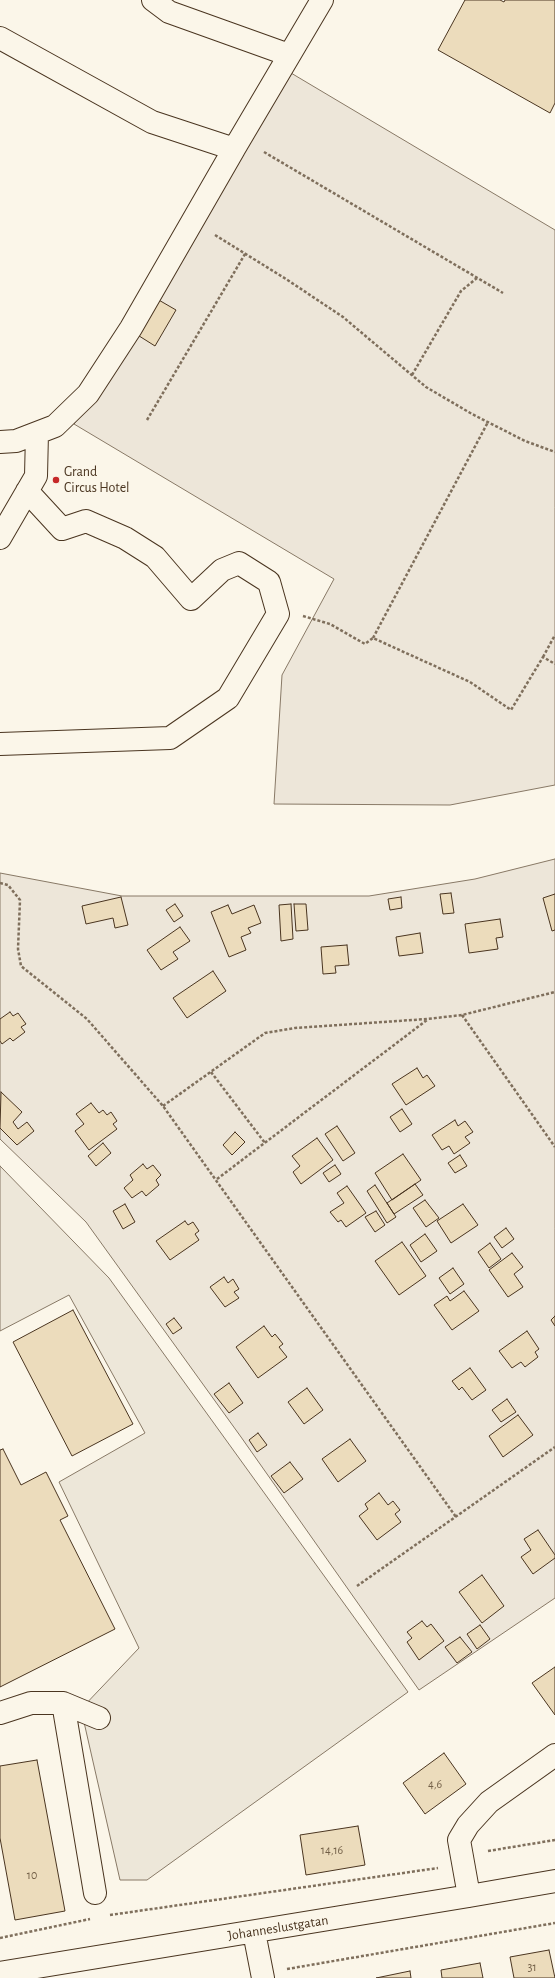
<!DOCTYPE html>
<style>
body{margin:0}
canvas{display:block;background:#fbf6e9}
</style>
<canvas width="555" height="1978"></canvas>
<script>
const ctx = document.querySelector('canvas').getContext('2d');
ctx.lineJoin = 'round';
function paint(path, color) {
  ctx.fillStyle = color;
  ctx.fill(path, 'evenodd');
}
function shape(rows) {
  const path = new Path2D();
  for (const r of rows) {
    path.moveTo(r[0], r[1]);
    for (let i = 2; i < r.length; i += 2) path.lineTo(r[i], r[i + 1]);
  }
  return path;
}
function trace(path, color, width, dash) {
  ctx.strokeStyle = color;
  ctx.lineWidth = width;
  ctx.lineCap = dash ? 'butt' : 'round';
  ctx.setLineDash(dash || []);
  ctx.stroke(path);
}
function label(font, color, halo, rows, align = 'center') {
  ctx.font = font + ' "Alegreya Sans",sans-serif';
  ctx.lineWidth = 3;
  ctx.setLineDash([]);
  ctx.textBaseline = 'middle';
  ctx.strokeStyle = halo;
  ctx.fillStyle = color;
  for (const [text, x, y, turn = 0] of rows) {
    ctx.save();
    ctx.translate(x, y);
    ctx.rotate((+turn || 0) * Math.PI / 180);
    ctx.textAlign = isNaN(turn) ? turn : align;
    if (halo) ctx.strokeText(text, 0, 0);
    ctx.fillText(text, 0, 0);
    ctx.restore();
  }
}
const green = shape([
 [291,73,555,230,555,785,450,805,274,804,282,675,334,579,74,424,291,73],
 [555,859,555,1598,419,1690,241,1437,86,1222,0,1139,0,873,122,896,369,896,475,879,555,859]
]);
const parking = shape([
 [0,1166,109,1278,408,1692,147,1880,120,1880,81,1709,139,1648,59,1482,145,1433,69,1295,0,1331,0,1166]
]);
const building = shape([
 [465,0,500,0,504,2,505,0,555,0,555,103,550,113,438,50,465,0],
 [157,299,176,310,155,346,136,334,157,299],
 [451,893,454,913,443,914,440,894,451,893],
 [555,894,555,930,552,931,543,898,555,894],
 [121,897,128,925,115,928,113,918,86,924,82,906,121,897],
 [401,897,402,908,390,910,388,899,401,897],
 [175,904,183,916,174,922,166,910,175,904],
 [291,904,293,939,281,941,279,905,291,904],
 [294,904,306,904,308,930,296,931,294,904],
 [228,905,232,914,254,905,261,923,248,928,251,933,241,937,246,950,229,957,211,912,228,905],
 [500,919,503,937,496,938,498,949,469,953,465,924,500,919],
 [180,927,190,941,173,952,178,959,161,970,147,950,180,927],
 [420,933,423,953,399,956,396,937,420,933],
 [347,945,349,965,335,966,336,973,323,974,321,947,347,945],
 [213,971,226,991,187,1018,173,998,213,971],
 [10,1012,13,1016,18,1013,26,1024,21,1027,25,1032,13,1041,10,1038,2,1044,0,1041,0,1019,10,1012],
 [417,1068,423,1078,427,1075,435,1086,406,1105,392,1084,417,1068],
 [1,1092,22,1112,13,1122,18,1129,27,1122,34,1131,17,1145,0,1128,1,1092],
 [91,1103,99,1113,103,1110,107,1115,111,1112,117,1121,113,1124,117,1129,89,1150,75,1131,84,1124,76,1114,91,1103],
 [402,1109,412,1124,400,1132,390,1117,402,1109],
 [455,1120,458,1126,465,1121,473,1132,465,1137,470,1143,454,1154,449,1146,442,1150,432,1135,455,1120],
 [337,1126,355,1153,343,1161,325,1134,337,1126],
 [235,1132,245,1142,232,1155,223,1145,235,1132],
 [317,1138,333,1160,301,1184,293,1172,300,1166,292,1156,317,1138],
 [103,1143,111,1153,96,1166,88,1156,103,1143],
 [403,1154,421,1180,392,1200,375,1173,403,1154],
 [460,1155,467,1166,455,1173,448,1163,460,1155],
 [143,1164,147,1169,153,1165,161,1175,156,1180,159,1185,146,1196,142,1191,132,1198,124,1188,133,1180,130,1175,143,1164],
 [335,1165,341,1174,329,1182,323,1173,335,1165],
 [415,1184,423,1195,394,1214,387,1203,415,1184],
 [375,1185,396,1217,387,1223,367,1191,375,1185],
 [347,1186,366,1213,346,1227,341,1220,338,1222,330,1212,344,1203,337,1193,347,1186],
 [425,1200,439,1218,426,1227,413,1208,425,1200],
 [125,1204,135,1222,123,1229,113,1211,125,1204],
 [463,1204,478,1225,451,1243,437,1221,463,1204],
 [376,1211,385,1225,375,1232,365,1217,376,1211],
 [185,1221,188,1225,193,1222,199,1231,195,1234,199,1240,170,1260,156,1241,185,1221],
 [506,1228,514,1239,502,1248,494,1237,506,1228],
 [425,1234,437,1251,421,1262,410,1245,425,1234],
 [402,1242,426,1276,399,1295,375,1261,402,1242],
 [490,1243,501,1259,489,1268,478,1252,490,1243],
 [512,1253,523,1267,514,1274,523,1287,508,1297,489,1270,512,1253],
 [453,1268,464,1284,450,1294,439,1278,453,1268],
 [224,1277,228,1283,233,1279,239,1289,234,1292,239,1298,225,1307,210,1287,224,1277],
 [464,1291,479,1311,452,1330,434,1305,447,1296,450,1301,464,1291],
 [73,1310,133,1424,72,1456,13,1342,73,1310],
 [555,1316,555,1326,551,1320,555,1316],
 [174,1318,182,1328,173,1334,166,1324,174,1318],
 [264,1326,272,1337,275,1334,283,1344,279,1347,287,1357,258,1378,236,1347,264,1326],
 [527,1331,539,1349,535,1352,538,1357,525,1367,521,1362,512,1368,499,1351,527,1331],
 [470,1368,486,1390,472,1400,462,1387,459,1390,452,1381,470,1368],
 [229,1383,243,1403,229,1413,214,1394,229,1383],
 [307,1388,323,1410,304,1424,288,1402,307,1388],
 [507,1399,516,1412,501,1422,492,1410,507,1399],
 [518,1415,533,1435,503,1457,489,1436,518,1415],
 [258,1433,267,1445,257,1452,249,1440,258,1433],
 [350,1439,366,1461,338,1482,322,1459,350,1439],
 [3,1449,21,1485,46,1472,68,1516,60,1520,115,1629,0,1687,0,1450,3,1449],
 [290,1462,303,1479,284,1493,271,1476,290,1462],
 [379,1493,388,1505,393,1501,400,1510,395,1514,401,1522,377,1540,359,1516,368,1509,365,1504,379,1493],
 [538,1530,555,1555,555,1558,533,1574,521,1557,531,1550,524,1539,538,1530],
 [482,1575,504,1606,482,1623,459,1592,482,1575],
 [422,1621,427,1627,431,1624,444,1641,419,1660,407,1642,412,1638,407,1632,422,1621],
 [480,1625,490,1639,477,1649,467,1634,480,1625],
 [460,1637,472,1652,457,1663,445,1647,460,1637],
 [555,1667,555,1715,532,1683,555,1667],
 [444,1753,466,1784,425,1814,403,1783,444,1753],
 [37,1760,65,1911,15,1920,0,1838,0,1766,37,1760],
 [358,1826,365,1865,306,1875,300,1835,358,1826],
 [549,1950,555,1978,514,1978,510,1957,549,1950],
 [480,1963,483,1978,442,1978,441,1970,480,1963],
 [410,1971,411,1978,376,1978,410,1971]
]);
const path = shape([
 [264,152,503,293],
 [215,235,286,279,343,317,426,387,472,414,525,441,555,452],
 [412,375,461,291,477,278],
 [147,420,245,254],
 [303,616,330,624,365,644,373,638,470,682,511,710,543,657,555,664],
 [373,638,488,422],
 [543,657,555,635],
 [0,883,8,885,20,900,18,949,21,966,87,1019,163,1106,456,1517],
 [462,1015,555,1147],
 [211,1072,265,1143],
 [163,1106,265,1033,295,1028,427,1019,462,1015,555,992],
 [217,1179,427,1020],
 [357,1586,555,1447],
 [488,1851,555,1840],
 [110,1915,438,1868],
 [0,1938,90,1919],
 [287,1969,555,1923]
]);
const minor = shape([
 [153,0,169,12,289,55],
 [0,38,152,122,234,149,322,0],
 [0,442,16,441,55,426,88,394,131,328,234,149],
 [0,538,36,476,37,433],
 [0,744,170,738,228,698,278,614,269,582,239,563,222,570,191,599,155,557,125,538,86,521,62,529,27,491],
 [63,1703,95,1893],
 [0,1713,31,1703,63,1703,99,1718],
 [469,1896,459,1840,468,1825,489,1802,555,1755],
 [254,1932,263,1978],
 [0,1973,469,1896,555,1881]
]);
const markers = [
 [56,480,4,"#c62828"]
];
const numberNames = [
 ["4,6",435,1784],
 ["14,16",332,1850],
 ["10",32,1875],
 ["31",532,1967]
];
const poiNames = [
 ["Grand",64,472],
 ["Circus Hotel",64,488]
];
const streetNames = [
 ["Johanneslustgatan",278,1928,-9]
];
paint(green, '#ede6d9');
trace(green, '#887966', 1);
paint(parking, '#ede7d9');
trace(parking, '#887966', 1);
paint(building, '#ecdcbc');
trace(building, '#4a3520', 1);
trace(minor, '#4a3520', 24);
trace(path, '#7f6f5c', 2.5, [3, 2]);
trace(minor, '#fbf6e9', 22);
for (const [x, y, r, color] of markers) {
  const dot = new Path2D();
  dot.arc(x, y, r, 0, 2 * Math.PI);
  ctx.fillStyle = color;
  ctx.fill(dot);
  trace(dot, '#fbf6e9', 1.5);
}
label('12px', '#725f47', null, numberNames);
label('14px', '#4a3520', '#fbf6e9', poiNames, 'left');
label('14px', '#4a3520', '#fbf6e9', streetNames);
</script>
